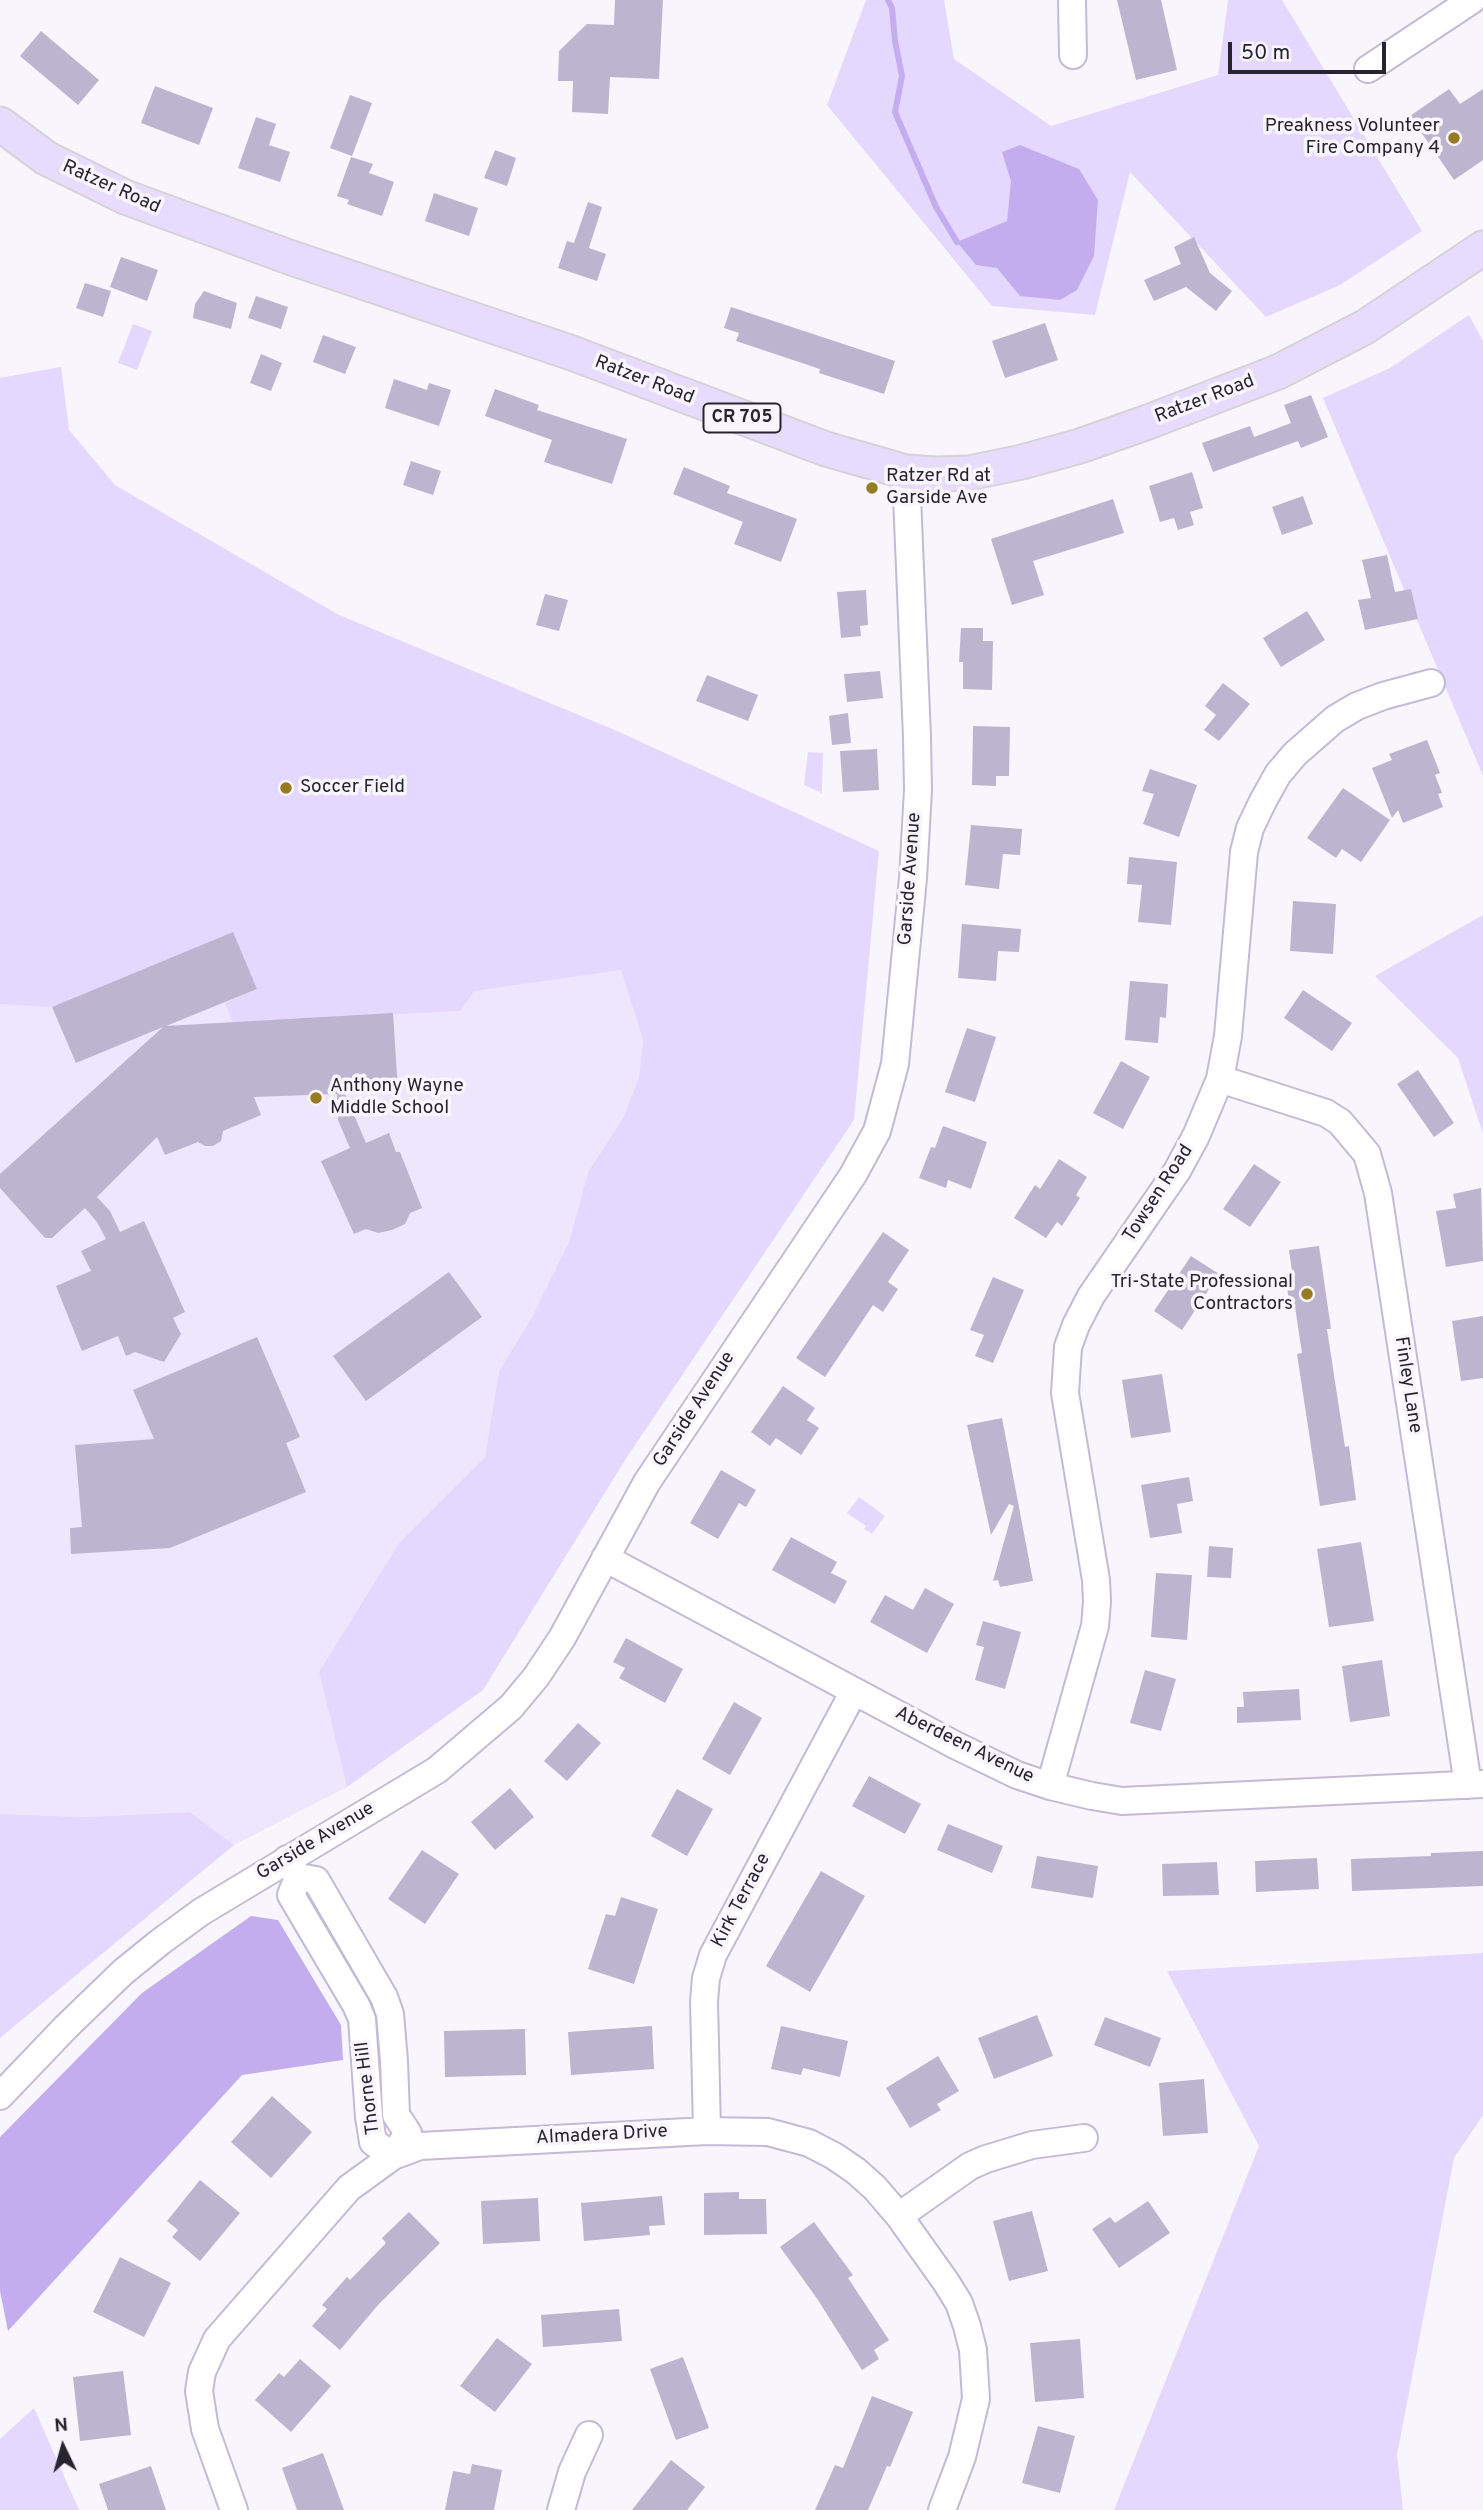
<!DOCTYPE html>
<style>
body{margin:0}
#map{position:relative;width:1483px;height:2510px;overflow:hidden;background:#f8f6fc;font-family:Overpass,sans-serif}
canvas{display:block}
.north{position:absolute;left:28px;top:2412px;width:70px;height:70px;-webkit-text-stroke:5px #f8f6fc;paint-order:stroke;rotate:355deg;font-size:19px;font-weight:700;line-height:28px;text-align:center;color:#28242f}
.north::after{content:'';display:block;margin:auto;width:24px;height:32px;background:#28242f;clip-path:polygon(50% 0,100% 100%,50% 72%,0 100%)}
.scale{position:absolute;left:1228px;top:42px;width:158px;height:32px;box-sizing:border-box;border:4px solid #28242f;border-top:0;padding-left:9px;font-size:21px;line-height:24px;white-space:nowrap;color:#28242f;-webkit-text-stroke:5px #f8f6fc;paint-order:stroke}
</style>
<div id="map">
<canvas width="1483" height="2510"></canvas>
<div class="north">N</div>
<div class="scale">50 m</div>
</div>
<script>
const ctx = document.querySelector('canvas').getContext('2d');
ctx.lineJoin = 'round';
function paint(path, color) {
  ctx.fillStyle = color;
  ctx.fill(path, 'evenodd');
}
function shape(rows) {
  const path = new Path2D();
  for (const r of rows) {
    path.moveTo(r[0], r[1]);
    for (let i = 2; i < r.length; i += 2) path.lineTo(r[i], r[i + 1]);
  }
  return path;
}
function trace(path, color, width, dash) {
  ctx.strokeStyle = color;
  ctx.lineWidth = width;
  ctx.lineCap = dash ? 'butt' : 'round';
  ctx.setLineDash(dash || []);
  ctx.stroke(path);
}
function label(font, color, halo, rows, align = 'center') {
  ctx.font = font + ' Overpass,sans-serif';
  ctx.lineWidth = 7;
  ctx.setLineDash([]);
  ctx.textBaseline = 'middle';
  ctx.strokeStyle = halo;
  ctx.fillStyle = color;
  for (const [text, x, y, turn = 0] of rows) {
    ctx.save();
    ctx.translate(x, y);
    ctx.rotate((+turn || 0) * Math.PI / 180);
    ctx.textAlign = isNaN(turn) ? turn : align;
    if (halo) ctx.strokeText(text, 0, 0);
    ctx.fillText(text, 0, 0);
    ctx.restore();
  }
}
const built = shape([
 [61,367,69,430,115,486,337,614,621,970,643,1040,639,1077,623,1118,588,1172,569,1242,532,1317,499,1371,485,1457,399,1543,319,1672,347,1787,234,1845,190,1812,85,1817,0,1814,0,378]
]);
const green = shape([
 [866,0,944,0,954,59,1051,126,1218,75,1228,0,1282,0,1422,231,1340,285,1266,317,1130,172,1095,315,992,306,827,105],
 [1469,315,1483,341,1483,776,1323,398,1390,368],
 [133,324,152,331,137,370,118,363],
 [61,367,69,430,115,485,337,614,617,731,879,851,854,1120,627,1457,483,1690,347,1787,319,1672,399,1543,485,1457,499,1371,532,1317,569,1242,588,1172,623,1118,639,1077,643,1040,621,970,474,991,460,1011,258,1021,236,1030,225,1003,257,989,233,932,52,1007,0,1004,0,378],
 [808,752,823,753,822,793,804,785],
 [1483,915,1483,1134,1458,1058,1375,976],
 [859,1497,885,1516,872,1534,864,1529,866,1526,847,1513],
 [190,1812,234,1845,0,2038,0,1814,85,1817],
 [1483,1953,1483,2115,1454,2158,1397,2455,1403,2510,1114,2510,1259,2146,1167,1971],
 [34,2408,79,2510,0,2510,0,2439]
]);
const water = shape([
 [1020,145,1079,169,1098,200,1094,256,1077,290,1060,300,1020,296,997,268,976,265,957,242,1007,221,1011,181,1002,152],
 [251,1916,278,1920,341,2025,343,2060,242,2075,8,2331,0,2291,0,2137,142,1993]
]);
const stream = shape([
 [888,0,892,8,895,41,902,76,895,112,936,207,957,242]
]);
const building = shape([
 [615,0,663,0,659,79,610,77,608,114,572,112,573,81,558,81,559,51,587,24,614,25],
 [1117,0,1161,0,1177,70,1136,80],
 [41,31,99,80,78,105,20,56],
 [155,86,213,108,199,145,141,123],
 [1449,89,1460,104,1483,89,1483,160,1454,180,1410,116],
 [350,95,372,103,352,156,330,148],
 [256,117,276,124,269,145,290,152,280,182,238,168],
 [495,150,516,158,507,186,484,178],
 [351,157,373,164,369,173,394,182,382,216,347,204,349,200,337,196],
 [434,193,478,208,469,236,425,221],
 [588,202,602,207,589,248,606,254,597,281,558,268,567,241,574,243],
 [1194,237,1210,273,1232,291,1216,311,1186,287,1154,301,1144,280,1181,264,1174,247],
 [121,257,158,270,147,301,110,287],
 [85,283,111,291,103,317,76,308],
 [204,291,237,303,231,329,193,318,195,304],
 [256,296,288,307,281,329,248,318],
 [731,307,895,361,884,394,819,373,820,369,736,341,739,333,724,328],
 [1045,323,1058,360,1005,378,992,341],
 [323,335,356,347,345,374,313,362],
 [261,354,282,363,271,391,250,383],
 [394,379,427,390,429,383,451,390,439,426,385,408],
 [495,389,539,405,537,410,627,439,612,484,544,462,552,440,485,416],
 [1311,395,1328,437,1301,448,1298,441,1213,472,1202,443,1250,426,1254,437,1291,423,1284,405],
 [411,461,441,471,433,495,403,485],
 [684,467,730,486,727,493,797,519,781,562,734,544,743,522,673,494],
 [1192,472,1203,508,1190,512,1194,525,1178,530,1174,518,1160,522,1149,486],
 [1303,496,1313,524,1282,535,1272,507],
 [1113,499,1124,533,1033,561,1044,595,1012,605,991,539],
 [1387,555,1395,592,1411,589,1418,619,1365,630,1358,600,1371,598,1362,560],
 [866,590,868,625,860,626,861,636,841,638,837,592],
 [545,594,568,600,559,631,536,625],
 [1307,611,1325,640,1281,667,1263,638],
 [961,628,983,628,983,641,993,641,992,690,963,689,963,662,959,662],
 [880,671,883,698,847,702,844,674],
 [707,675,758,695,748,721,696,701],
 [1223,683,1250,704,1219,741,1204,730,1216,715,1205,706],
 [848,713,851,743,832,745,829,716],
 [973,726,1010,727,1009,776,996,776,996,786,972,785],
 [1427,740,1440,773,1435,775,1442,793,1438,794,1443,807,1403,823,1398,810,1392,818,1372,768,1392,760,1389,754],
 [877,749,879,790,843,792,840,751],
 [1150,769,1197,785,1179,837,1143,824,1154,794,1142,791],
 [1343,788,1390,820,1361,862,1342,849,1336,858,1307,838],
 [971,825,1022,829,1020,855,1003,854,999,889,965,885],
 [1129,857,1177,862,1171,925,1138,922,1142,885,1127,884],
 [1293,901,1336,904,1333,954,1290,951],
 [962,924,1021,929,1019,952,998,951,996,981,958,978],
 [233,932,257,989,166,1026,393,1013,398,1091,345,1094,366,1143,389,1133,396,1152,400,1152,422,1208,410,1213,405,1224,392,1230,378,1233,366,1229,354,1234,321,1161,350,1148,338,1120,337,1094,254,1097,261,1115,223,1131,221,1141,213,1146,205,1146,198,1142,165,1155,157,1137,97,1197,110,1211,120,1232,144,1221,185,1312,173,1318,181,1334,164,1362,135,1352,126,1356,118,1336,82,1351,56,1286,91,1271,81,1251,106,1239,97,1222,85,1208,52,1238,45,1238,0,1188,0,1174,163,1027,76,1063,52,1007],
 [1130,981,1168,984,1166,1018,1160,1017,1158,1043,1125,1040],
 [1303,990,1352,1023,1332,1051,1284,1018],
 [967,1028,996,1037,975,1102,945,1092],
 [1121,1061,1150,1077,1123,1129,1093,1113],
 [1418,1070,1454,1123,1434,1137,1397,1084],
 [943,1126,987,1142,971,1189,948,1180,946,1188,919,1178,931,1147,935,1148],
 [1059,1159,1087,1177,1076,1195,1080,1198,1062,1226,1057,1222,1046,1238,1014,1218,1035,1185,1040,1189],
 [1254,1164,1281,1182,1250,1227,1223,1209],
 [1481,1188,1483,1261,1446,1267,1436,1211,1456,1208,1453,1194],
 [883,1232,909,1250,888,1282,898,1289,883,1312,873,1305,825,1377,796,1358],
 [1319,1246,1331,1329,1327,1329,1345,1447,1349,1446,1356,1500,1320,1506,1297,1354,1302,1353,1295,1307,1290,1308,1286,1280,1293,1279,1289,1250],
 [1191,1256,1219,1274,1182,1330,1154,1311],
 [449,1272,482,1317,366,1401,333,1356],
 [993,1277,1024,1290,993,1363,975,1356,984,1335,970,1330],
 [1483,1316,1483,1378,1461,1381,1452,1321],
 [257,1337,300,1437,286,1443,306,1492,170,1548,71,1554,70,1528,82,1527,75,1445,154,1439,133,1390],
 [1162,1374,1171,1432,1131,1438,1122,1380],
 [783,1386,815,1408,807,1420,819,1428,801,1455,776,1438,770,1446,751,1432],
 [1002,1418,1033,1581,1000,1587,998,1580,993,1581,1014,1506,1009,1504,991,1535,967,1425],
 [721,1470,756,1490,746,1507,739,1503,718,1539,690,1523],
 [1189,1477,1193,1501,1177,1504,1182,1533,1150,1538,1141,1485],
 [791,1537,837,1562,831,1573,847,1581,835,1604,772,1570],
 [1361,1542,1374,1621,1329,1627,1317,1549],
 [1209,1546,1233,1548,1231,1578,1207,1577],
 [1156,1573,1192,1575,1187,1640,1151,1637],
 [925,1588,954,1604,927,1653,870,1622,885,1595,913,1610],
 [983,1621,1021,1632,1005,1689,975,1680,984,1647,976,1645],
 [626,1638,683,1669,665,1703,619,1678,625,1668,613,1662],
 [1382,1660,1390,1716,1350,1722,1342,1666],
 [1145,1670,1176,1679,1161,1731,1130,1723],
 [1299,1689,1301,1720,1237,1723,1237,1707,1244,1707,1243,1692],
 [734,1702,762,1718,730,1775,702,1759],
 [578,1723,601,1743,567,1781,544,1761],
 [869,1776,921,1804,905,1834,852,1806],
 [510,1788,534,1817,495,1850,471,1822],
 [677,1789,713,1809,687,1856,651,1836],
 [948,1824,1003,1846,992,1873,937,1850],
 [422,1850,459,1874,425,1924,388,1899],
 [1483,1851,1483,1886,1352,1891,1351,1859,1431,1856,1431,1853],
 [1037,1856,1098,1866,1093,1898,1031,1888],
 [1317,1858,1319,1889,1256,1892,1255,1861],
 [1217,1862,1219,1895,1163,1896,1162,1864],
 [821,1871,865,1896,810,1992,766,1966],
 [621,1897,658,1909,634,1984,588,1969,606,1914,615,1916],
 [1037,2015,1053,2056,994,2079,978,2038],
 [1105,2017,1161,2038,1150,2067,1094,2045],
 [652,2026,654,2069,571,2075,568,2032],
 [781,2026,848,2041,840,2077,803,2068,801,2075,771,2069],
 [525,2029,526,2075,445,2077,444,2031],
 [938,2056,959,2091,937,2104,941,2110,910,2128,886,2088],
 [1204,2079,1208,2133,1163,2136,1159,2083],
 [272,2096,312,2132,271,2178,231,2142],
 [200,2180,240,2213,200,2261,172,2237,178,2230,167,2221],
 [739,2192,739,2199,766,2199,767,2234,704,2235,704,2193],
 [662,2196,665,2225,649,2226,650,2235,584,2241,581,2203],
 [538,2198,540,2241,483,2244,481,2201],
 [1148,2201,1170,2233,1119,2268,1092,2229,1110,2217,1115,2223],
 [1032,2211,1048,2271,1009,2281,993,2221],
 [409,2212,440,2243,378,2305,340,2350,312,2326,327,2309,322,2305,347,2277,350,2280,386,2243,382,2238],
 [814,2222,853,2275,848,2278,889,2340,874,2350,879,2359,862,2370,818,2300,780,2247],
 [120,2257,171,2283,144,2337,93,2312],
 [619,2309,622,2341,543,2347,541,2315],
 [497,2338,532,2364,495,2412,460,2386],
 [1080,2339,1084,2398,1035,2402,1030,2343],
 [683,2357,709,2428,676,2440,650,2369],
 [300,2359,331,2386,291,2432,255,2400,279,2373,284,2377],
 [123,2371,131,2435,80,2441,73,2377],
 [872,2396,913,2412,890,2467,887,2466,868,2510,815,2510,835,2465,843,2468],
 [1038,2426,1075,2436,1060,2493,1022,2483],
 [323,2453,344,2510,297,2510,282,2468],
 [671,2460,705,2487,687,2510,632,2510],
 [472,2464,502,2470,494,2510,445,2510,453,2471,470,2474],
 [151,2466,166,2510,108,2510,99,2484]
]);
const minor = shape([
 [1072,0,1073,55],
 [1368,69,1472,0],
 [1220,1079,1326,1113,1340,1122,1367,1154,1378,1193,1468,1785],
 [605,1558,955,1745,1017,1775,1050,1786,1092,1796,1122,1801,1483,1784],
 [1050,1786,1095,1626,1097,1602,1096,1580,1065,1393,1068,1347,1076,1325,1091,1296,1177,1171,1196,1136,1220,1079,1228,1036,1244,852,1250,828,1263,801,1278,774,1295,754,1335,719,1357,706,1383,696,1431,683],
 [287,1859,298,1877,316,1880,384,1997,390,2014,394,2061,396,2115,408,2133,393,2156,373,2142,369,2117,362,2019,356,2005,291,1895,298,1877],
 [0,2096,66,2027,123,1972,160,1942,201,1912,437,1770,511,1707,536,1677,562,1638,647,1482,853,1175,877,1131,895,1064,913,878,918,790,917,737,906,472],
 [707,2131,704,2001,706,1978,713,1955,854,1691],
 [899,2216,970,2166,986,2159,1032,2145,1084,2138],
 [234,2510,205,2429,199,2391,202,2372,217,2339,349,2188,393,2156,420,2146,707,2131,768,2132,809,2143,834,2156,856,2171,875,2188,899,2216,946,2282,959,2303,967,2326,973,2350,976,2399,962,2457,942,2510],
 [561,2510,572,2472,589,2435]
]);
const major = shape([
 [0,124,46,158,125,197,289,257,572,353,826,449,906,472,936,474,969,473,1022,462,1080,446,1148,422,1278,372,1365,327,1483,248]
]);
const markers = [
 [1454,138,7,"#977b23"],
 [872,488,7,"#977b23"],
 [286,788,7,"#977b23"],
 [316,1098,7,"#977b23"],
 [1307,1294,7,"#977b23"]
];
const shields = [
 [742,418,77]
];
const shieldNames = [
 ["CR 705",742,418]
];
const poiNames = [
 ["Preakness Volunteer",1440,127,"right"],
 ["Fire Company 4",1440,149,"right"],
 ["Ratzer Rd at",886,477],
 ["Garside Ave",886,499],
 ["Soccer Field",300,788],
 ["Anthony Wayne",330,1087],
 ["Middle School",330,1109],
 ["Tri-State Professional",1293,1283,"right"],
 ["Contractors",1293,1305,"right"]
];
const streetNames = [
 ["Ratzer Road",111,188,24],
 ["Ratzer Road",644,381,21],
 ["Ratzer Road",1205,400,-21],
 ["Garside Avenue",911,879,-86],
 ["Towsen Road",1159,1194,-57],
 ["Finley Lane",1407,1385,81],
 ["Garside Avenue",695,1410,-57],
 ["Aberdeen Avenue",964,1746,26],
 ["Garside Avenue",316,1842,-31],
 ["Kirk Terrace",742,1901,-62],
 ["Thorne Hill",369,2088,-97],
 ["Almadera Drive",602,2136,-3]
];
paint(built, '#eee6fc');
paint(green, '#e5d8fe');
paint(water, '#c4adee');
trace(stream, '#c4adee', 6);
paint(building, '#bdb4d0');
trace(minor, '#c3bad6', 30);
trace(major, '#d4d3d5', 37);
trace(minor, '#fff', 26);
trace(major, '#e8dcfe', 33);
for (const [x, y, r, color] of markers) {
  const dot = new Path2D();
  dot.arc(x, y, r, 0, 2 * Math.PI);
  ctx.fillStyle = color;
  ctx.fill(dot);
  trace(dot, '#f8f6fc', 2.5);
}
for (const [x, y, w] of shields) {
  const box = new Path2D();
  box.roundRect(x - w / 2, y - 14.5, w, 29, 5);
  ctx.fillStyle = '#f8f6fc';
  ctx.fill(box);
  trace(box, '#28242f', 2);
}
label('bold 18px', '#28242f', null, shieldNames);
label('19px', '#28242f', '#f8f6fc', poiNames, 'left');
label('19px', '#28242f', '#f8f6fc', streetNames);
</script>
